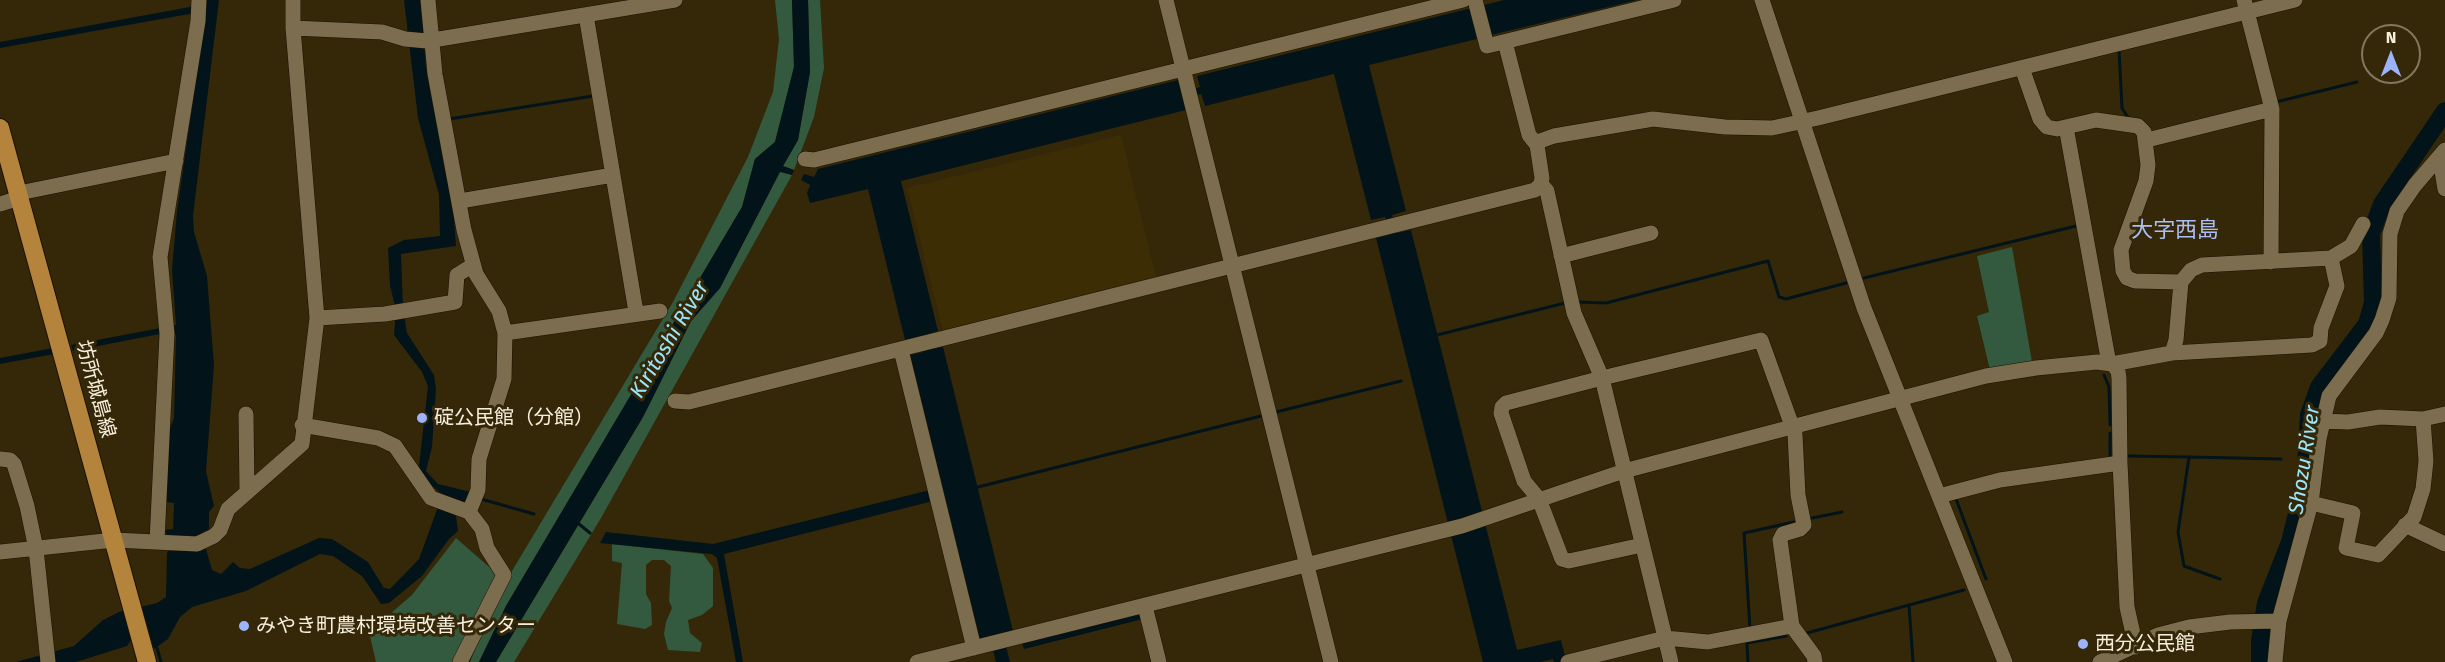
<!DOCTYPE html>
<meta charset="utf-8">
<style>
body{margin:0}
#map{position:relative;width:2445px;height:662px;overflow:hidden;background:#352809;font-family:"Fira Sans",sans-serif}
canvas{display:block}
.north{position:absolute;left:2361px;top:24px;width:60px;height:60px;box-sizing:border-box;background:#352809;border:2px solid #83785e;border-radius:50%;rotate:0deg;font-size:16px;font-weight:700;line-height:24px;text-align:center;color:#f7efde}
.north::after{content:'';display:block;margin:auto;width:21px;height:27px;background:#9cb4fd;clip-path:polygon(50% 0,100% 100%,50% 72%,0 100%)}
</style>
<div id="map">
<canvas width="2445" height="662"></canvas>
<div class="north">N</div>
</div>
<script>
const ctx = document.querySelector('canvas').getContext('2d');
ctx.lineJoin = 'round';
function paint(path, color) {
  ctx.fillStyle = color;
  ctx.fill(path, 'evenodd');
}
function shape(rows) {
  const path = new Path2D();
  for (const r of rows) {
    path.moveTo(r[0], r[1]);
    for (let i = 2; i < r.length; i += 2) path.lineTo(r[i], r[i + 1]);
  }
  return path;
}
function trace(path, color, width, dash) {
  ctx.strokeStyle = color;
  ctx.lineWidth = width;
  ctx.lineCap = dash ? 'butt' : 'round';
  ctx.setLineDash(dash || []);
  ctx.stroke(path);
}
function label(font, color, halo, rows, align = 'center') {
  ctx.font = font + ' "Fira Sans","Noto Sans JP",sans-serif';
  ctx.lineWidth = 6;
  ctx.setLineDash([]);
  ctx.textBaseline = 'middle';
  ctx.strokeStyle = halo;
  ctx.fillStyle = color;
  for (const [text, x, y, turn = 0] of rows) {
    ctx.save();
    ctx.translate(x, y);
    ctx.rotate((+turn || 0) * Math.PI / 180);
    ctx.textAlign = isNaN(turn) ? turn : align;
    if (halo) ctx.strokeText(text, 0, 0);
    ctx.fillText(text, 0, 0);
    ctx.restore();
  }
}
const built = shape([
 [1121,135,1156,277,943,330,907,188]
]);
const green = shape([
 [775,0,792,0,794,67,775,142,755,159,742,207,506,606,479,662,470,662,494,601,673,302,748,157,773,92,779,39],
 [808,0,820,0,824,68,814,117,794,170,783,166,798,140,810,72],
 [780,171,792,175,601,518,514,662,496,662,643,417,691,321,720,288],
 [2012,247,2032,362,1990,370,1977,316,1989,312,1977,256],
 [456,538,496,573,454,662,376,662,369,632,412,595],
 [612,544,703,554,713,568,713,606,702,615,688,620,690,633,702,643,700,652,668,650,664,634,666,622,672,608,669,601,671,566,664,560,652,560,646,565,646,594,651,603,652,625,645,629,617,624,622,563,612,561]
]);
const water = shape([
 [206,0,219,0,193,216,194,232,207,276,214,365,206,471,214,506,209,512,209,529,197,538,199,549,206,549,212,570,221,574,233,562,240,568,250,569,319,538,332,539,368,562,384,588,390,589,419,559,438,507,456,516,458,531,449,539,422,576,389,603,381,604,362,576,333,556,320,554,246,591,192,607,180,617,168,639,154,649,148,636,131,640,127,646,76,662,16,662,74,646,103,620,119,612,157,603,166,597,167,553,171,548,165,530,173,529,174,503,165,502,168,434,174,418,176,335,170,332,73,351,71,345,176,325,172,270,177,211,206,11,0,48,0,42,206,4],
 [404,0,421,0,426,68,454,218,456,246,401,254,403,308,407,333,434,375,436,389,432,447,426,471,438,484,471,492,466,502,452,502,422,478,419,466,428,386,422,372,394,335,396,310,390,286,388,248,404,240,440,236,439,195,418,118],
 [792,0,808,0,810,72,798,140,783,166,794,170,792,175,780,172,720,288,691,321,643,417,496,662,479,662,506,606,742,207,755,159,775,142,794,67],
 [1504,0,1637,0,1491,35,1475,29,1477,39,1369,65,1406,211,1392,215,1397,233,1411,230,1517,650,1561,640,1565,656,1561,657,1562,662,1554,662,1553,659,1540,662,1483,662,1376,238,1389,235,1385,217,1371,220,1334,74,1205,106,1201,94,1183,98,1186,110,901,181,938,331,925,335,929,350,943,347,1013,631,1006,646,1010,662,996,662,993,650,980,639,910,355,923,352,920,337,905,340,868,189,810,203,807,193,810,185,801,180,804,174,814,177,818,169,1178,80,1181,92,1200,87,1197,76],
 [53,348,54,354,0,364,0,358],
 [930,490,933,501,724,554,743,662,736,662,717,558,712,554,600,543,606,532,713,544],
 [1141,613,1143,619,1024,649,1022,643]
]);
const stream = shape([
 [2119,51,2122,108,2129,119],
 [2276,102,2357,82],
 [449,119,593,96],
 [1864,278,2076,226],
 [1577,302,1606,303,1768,261,1779,297,1786,299,1846,283],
 [1437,335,1565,303],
 [2104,375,2109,387,2110,425],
 [1276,412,1401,381],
 [2110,433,2110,458],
 [2128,456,2189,457],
 [978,487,1261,416],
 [481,499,534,514],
 [1956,499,1986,579],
 [1812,518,1842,512],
 [579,524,590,533],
 [2220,579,2184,566,2178,532,2189,457,2281,459],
 [1909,605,1913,662],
 [1750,629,1744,533,1794,522],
 [1807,633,1964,590],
 [157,648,161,662],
 [1748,662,1747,643,1786,636]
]);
const river = shape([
 [2260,662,2260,641,2266,603,2290,542,2305,482,2309,415,2319,387,2367,324,2373,302,2371,234,2382,204,2445,111]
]);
const minor = shape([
 [428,0,435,74,464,230,476,274,499,311,505,333,504,379,479,459,478,490,469,512],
 [1166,0,1331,662],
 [1475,0,1487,46,1674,0],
 [1762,0,1864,308,2005,662],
 [2244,0,2272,109,2271,262],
 [586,15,636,312],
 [293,28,382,32,405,39,427,41,675,0],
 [1505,42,1529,135,1537,145],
 [2022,68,2040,119,2047,127,2057,129,2096,120,2138,126,2144,132,2148,165,2146,181,2121,250,2123,271,2127,278,2135,281,2181,282],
 [2066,127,2108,358,2118,371,2119,378,2120,463,2127,607,2136,647],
 [2147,140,2272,109],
 [805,159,814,160,1463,0],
 [2440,159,2445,189],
 [1541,184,1547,191,1574,313,1602,378,1671,662],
 [460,201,613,175],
 [0,204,19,198,24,192,176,161],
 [1561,256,1651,233],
 [317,318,385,314,455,302,457,275,473,265],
 [505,333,660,311],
 [901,350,974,648],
 [2172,353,2176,340,2181,282,2191,270,2202,265,2331,258,2351,246,2363,224],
 [675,401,689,402,1535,190,1541,184,1542,178,1537,145,1540,141,1554,136,1653,119,1725,127,1772,128,1818,118,2295,0],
 [246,414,247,492],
 [2322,421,2348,422,2380,417,2423,419,2445,414],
 [302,425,378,438,395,446,431,498,469,512,482,529,487,548,504,575,460,662],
 [0,459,10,460,14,464,27,506,36,549,48,662],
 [1939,496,2000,480,2120,463],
 [2311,503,2353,513,2346,548,2378,555,2414,517,2423,489,2426,461,2423,419],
 [2405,525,2445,544],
 [157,541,167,334,160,257,198,21,199,0],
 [1642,545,1569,561,1562,559,1539,499,1524,481,1501,413,1502,407,1506,403,1602,378,1761,340,1795,434,1798,495,1804,525,1800,529,1783,534,1780,540,1792,626,1814,656,1815,662],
 [0,552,114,540,197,544,214,536,220,530,228,509,302,444,317,318,293,28,293,0],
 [1145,606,1159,662],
 [917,662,1462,526,1624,471,1986,376,2036,368,2097,362,2112,364,2172,353,2312,345,2320,341,2321,328,2337,286,2331,258],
 [1568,662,1665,638,1708,642,1792,626],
 [2100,662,2158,635,2189,627,2230,622,2279,621],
 [2275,662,2279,621,2311,503,2319,439,2329,396,2376,333,2382,320,2389,298,2390,234,2397,211,2415,185,2445,150]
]);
const major = shape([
 [0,128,147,662]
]);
const markers = [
 [422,418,6,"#9cb4fd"],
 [244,626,6,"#9cb4fd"],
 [2083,644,6,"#9cb4fd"]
];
const streetNames = [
 ["坊所城島線",95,389,75]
];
const poiNames = [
 ["碇公民館（分館）",434,418],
 ["みやき町農村環境改善センター",256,626],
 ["西分公民館",2095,644]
];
const waterNames = [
 ["Kiritoshi River",670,340,-59],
 ["Shozu River",2305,460,-81]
];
const quarterNames = [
 ["大字西島",2175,231]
];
paint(built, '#3d2d04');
paint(green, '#335a3e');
paint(water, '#021419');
trace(stream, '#021419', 3);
trace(river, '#021419', 18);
trace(minor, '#1a1100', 16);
trace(major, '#1a1100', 20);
trace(minor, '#7c6d4e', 15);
trace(major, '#b5843c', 18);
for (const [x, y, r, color] of markers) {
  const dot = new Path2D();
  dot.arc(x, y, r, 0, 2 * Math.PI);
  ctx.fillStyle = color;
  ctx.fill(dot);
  trace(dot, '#352809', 2);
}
label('20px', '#f7efde', '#352809', streetNames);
label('20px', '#f7efde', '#352809', poiNames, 'left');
label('italic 21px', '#9ae7fd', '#352809', waterNames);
label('22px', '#acbff5', '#352809', quarterNames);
</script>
